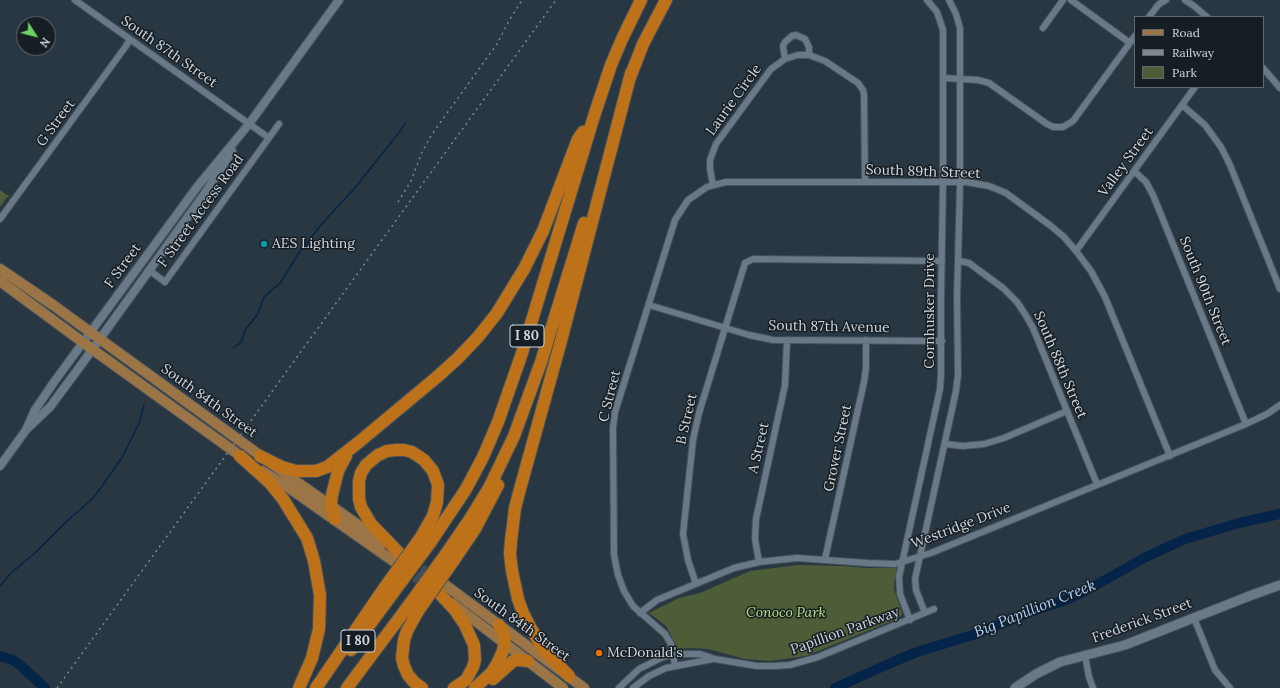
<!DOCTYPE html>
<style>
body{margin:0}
#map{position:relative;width:1280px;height:688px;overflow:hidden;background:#293743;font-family:Lora,serif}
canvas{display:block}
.legend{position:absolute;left:1134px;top:16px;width:130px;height:72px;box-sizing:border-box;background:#171e23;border:1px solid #61686f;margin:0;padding:5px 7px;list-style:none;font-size:12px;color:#cfd8e0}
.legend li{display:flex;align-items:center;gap:8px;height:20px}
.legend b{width:20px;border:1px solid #61686f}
.north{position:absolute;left:16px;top:16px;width:40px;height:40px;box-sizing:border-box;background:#171e23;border:1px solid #61686f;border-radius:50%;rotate:126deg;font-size:11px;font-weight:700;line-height:16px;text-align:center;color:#cfd8e0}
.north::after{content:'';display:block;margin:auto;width:14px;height:18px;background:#6bd363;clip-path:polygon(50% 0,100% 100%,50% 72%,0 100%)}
</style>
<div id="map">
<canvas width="1280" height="688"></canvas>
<ul class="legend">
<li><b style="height:5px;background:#9c7546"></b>Road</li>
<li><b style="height:5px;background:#7d8892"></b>Railway</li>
<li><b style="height:11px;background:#4d5d38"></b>Park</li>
</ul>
<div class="north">N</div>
</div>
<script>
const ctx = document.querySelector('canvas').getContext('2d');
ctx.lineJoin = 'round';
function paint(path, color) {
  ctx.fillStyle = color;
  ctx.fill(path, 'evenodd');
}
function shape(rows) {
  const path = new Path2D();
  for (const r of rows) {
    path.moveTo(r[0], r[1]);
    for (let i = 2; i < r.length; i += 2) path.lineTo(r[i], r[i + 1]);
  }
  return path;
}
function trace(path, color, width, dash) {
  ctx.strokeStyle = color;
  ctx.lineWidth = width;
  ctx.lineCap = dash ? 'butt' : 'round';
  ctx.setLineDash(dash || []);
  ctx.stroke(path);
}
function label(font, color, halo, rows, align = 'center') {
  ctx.font = font + ' Lora,serif';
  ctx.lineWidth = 3;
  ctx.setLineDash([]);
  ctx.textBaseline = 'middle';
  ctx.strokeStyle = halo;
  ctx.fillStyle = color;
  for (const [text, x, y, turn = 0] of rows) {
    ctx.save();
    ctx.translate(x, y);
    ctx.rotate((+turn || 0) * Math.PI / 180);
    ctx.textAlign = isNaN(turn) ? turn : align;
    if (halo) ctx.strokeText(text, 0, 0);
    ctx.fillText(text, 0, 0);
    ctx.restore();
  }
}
const green = shape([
 [0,190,10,197,7,197,0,207],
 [798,565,841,566,869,568,897,568,894,583,894,589,902,613,901,616,892,621,806,656,770,661,745,659,708,649,690,648,678,649,666,626,649,613,679,598,700,593,750,571]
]);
const stream = shape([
 [233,348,240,343,242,340,245,330,257,315,264,297,281,282,302,248,328,217,354,189,401,130,405,123],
 [0,586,11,573,35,553,66,522,91,500,100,489,123,456,139,423,144,405]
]);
const river = shape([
 [0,656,13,660,20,665,45,688],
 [835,688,895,661,917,652,976,634,1030,612,1066,600,1082,593,1144,558,1185,539,1239,523,1280,514]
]);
const primaryTunnel = shape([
 [409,560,437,580],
 [403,568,430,587]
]);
const minor = shape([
 [75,0,269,138],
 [1071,0,1130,43],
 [1185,0,1194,6,1207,17],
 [1149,17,1159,4,1166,0],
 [1043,28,1063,0],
 [785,59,783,46,785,42,792,36,796,35,805,39,809,47,809,55],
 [1263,68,1280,88],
 [944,78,978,80,989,83,1047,124,1053,127,1063,127,1073,121,1135,36],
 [1182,105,1205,125,1221,147,1230,165,1280,289],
 [1134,171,1146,182,1153,195,1246,424],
 [713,185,710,169,710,160,716,144,771,69,785,59,798,55,809,55,825,61,858,83,863,90,864,95,865,182],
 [0,219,126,46,130,39],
 [1076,251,1195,87],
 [959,261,969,263,1003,288,1017,302,1025,314,1033,328,1097,484],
 [149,270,165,282,279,124],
 [649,305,749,335,773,340,942,341],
 [945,444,963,446,984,444,1004,438,1067,411],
 [825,559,864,382,866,368,866,340],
 [759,562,755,539,756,519,785,385,787,340],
 [696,584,688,560,683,534,693,440,699,413,745,263,753,259,942,261],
 [640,613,657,600,734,568,759,562,797,558,867,563,895,564,931,553,1246,424,1267,414,1280,405],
 [925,613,916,590,915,579,956,391,958,375,957,298,960,185,960,28,956,14,949,0],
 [1194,618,1215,670,1230,688],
 [910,620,900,594,899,577,940,389,941,375,941,298,943,182,943,30,937,12,927,0],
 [1085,656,1089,677,1093,688],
 [675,666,671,644,665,634,633,606,624,591,618,575,614,555,613,428,615,412,675,220,688,200,707,187,726,182,966,182,989,186,1006,193,1051,226,1064,237,1076,251,1091,271,1105,297,1170,456],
 [619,688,639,669,661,658,673,654,700,654,715,659,757,666,774,666,790,665,818,657,934,609],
 [633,688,649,676,666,668,713,659]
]);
const tertiary = shape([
 [28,428,50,407,84,361,205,193,232,151],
 [0,466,26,430,35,410,54,382,197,187,249,124,339,0]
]);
const secondary = shape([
 [1015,688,1036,674,1060,662,1125,645,1252,595,1280,585]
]);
const primary = shape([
 [0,269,53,305,287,475,384,543],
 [0,281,92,349,246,460],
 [262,471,292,490,396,563],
 [444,584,584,688],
 [452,603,563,688]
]);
const motorway = shape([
 [629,80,643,44,666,0],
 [240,456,269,482,283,499,307,538,314,561,320,595,319,629,312,658,299,688],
 [260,456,282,467,296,471,316,471,327,467,359,442,437,377,458,358,478,337,497,313,524,269,543,231,578,139,583,132],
 [335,519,331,505,332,495,338,471,346,456],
 [430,543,466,489,483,457,498,422,522,353,594,116,611,65,622,39,641,0],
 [399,553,371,524,361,507,359,499,359,481,361,473,366,465,378,455,387,451,396,450,404,450,412,452,424,460,433,471,438,485,437,502,433,516,421,537],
 [446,554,470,519,489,488,514,436,541,362,584,223],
 [454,560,475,529,498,485],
 [439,593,455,610,465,625,474,645,475,660,473,667,466,680,454,688],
 [418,611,407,631,404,640,402,658,404,666,408,675,414,682,422,688],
 [351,650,393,593],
 [569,676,545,651,530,627,523,613,518,599,512,571,510,554,511,541,515,508,520,489,561,341,631,73],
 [493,679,513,661,517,660,528,661],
 [316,688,385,587],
 [347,688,409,605],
 [475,688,492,672,497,664,503,651,505,639,503,631,499,625]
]);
const rail = shape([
 [398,202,411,181,422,152,432,134,497,44,510,19,522,0],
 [57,688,556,0]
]);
const motorwayBridge = shape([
 [385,587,421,537],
 [393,593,430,543],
 [409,605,446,554],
 [418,611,454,560]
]);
const markers = [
 [264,244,4,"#0f9aa8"],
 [599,653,4,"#e8710a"]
];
const shields = [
 [527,336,34],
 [358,641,34]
];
const shieldNames = [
 ["I 80",527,336],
 ["I 80",358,641]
];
const streetNames = [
 ["South 87th Street",169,52,35],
 ["Laurie Circle",734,100,-54],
 ["G Street",56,123,-54],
 ["Valley Street",1126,162,-54],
 ["South 89th Street",923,172,2],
 ["F Street Access Road",201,211,-54],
 ["F Street",123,266,-54],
 ["South 90th Street",1205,291,68],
 ["Cornhusker Drive",930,311,-90],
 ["South 87th Avenue",829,327,1],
 ["South 88th Street",1060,365,67],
 ["C Street",610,396,-76],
 ["South 84th Street",209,401,36],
 ["B Street",687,419,-77],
 ["A Street",759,448,-77],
 ["Grover Street",838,448,-78],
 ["Westridge Drive",961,526,-21],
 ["Frederick Street",1142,621,-20],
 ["South 84th Street",522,625,36],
 ["Papillion Parkway",845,631,-20]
];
const poiNames = [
 ["AES Lighting",272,244],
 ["McDonald's",607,653]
];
const parkNames = [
 ["Conoco Park",786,613]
];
const waterNames = [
 ["Big Papillion Creek",1035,609,-22]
];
paint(green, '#4d5d38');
trace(stream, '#042549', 1.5);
trace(river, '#042549', 10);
trace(primaryTunnel, '#424f5b', 10, [10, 5]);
trace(minor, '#46525c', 8);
trace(tertiary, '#46525c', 10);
trace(secondary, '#46525c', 11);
trace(primary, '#46525c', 12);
trace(motorway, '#46525c', 14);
trace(minor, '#6a7987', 6);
trace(tertiary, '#6a7987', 8);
trace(secondary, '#6a7987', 9);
trace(primary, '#9c7546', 10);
trace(motorway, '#bd721a', 12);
trace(rail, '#7d8892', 1.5, [2, 4]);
trace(motorwayBridge, '#46525c', 14, []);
trace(motorwayBridge, '#bd721a', 12);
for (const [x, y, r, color] of markers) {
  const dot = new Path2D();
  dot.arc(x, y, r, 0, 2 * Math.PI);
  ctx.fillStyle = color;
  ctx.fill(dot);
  trace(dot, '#171e23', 1.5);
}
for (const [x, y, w] of shields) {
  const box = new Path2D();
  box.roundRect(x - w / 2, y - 11, w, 22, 3);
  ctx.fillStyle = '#171e23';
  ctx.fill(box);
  trace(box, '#cfd8e0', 1);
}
label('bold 13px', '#cfd8e0', null, shieldNames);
label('14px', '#cfd8e0', '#171e23', streetNames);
label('14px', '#cfd8e0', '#171e23', poiNames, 'left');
label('italic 14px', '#bae184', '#171e23', parkNames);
label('italic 15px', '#abd1ff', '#171e23', waterNames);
</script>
